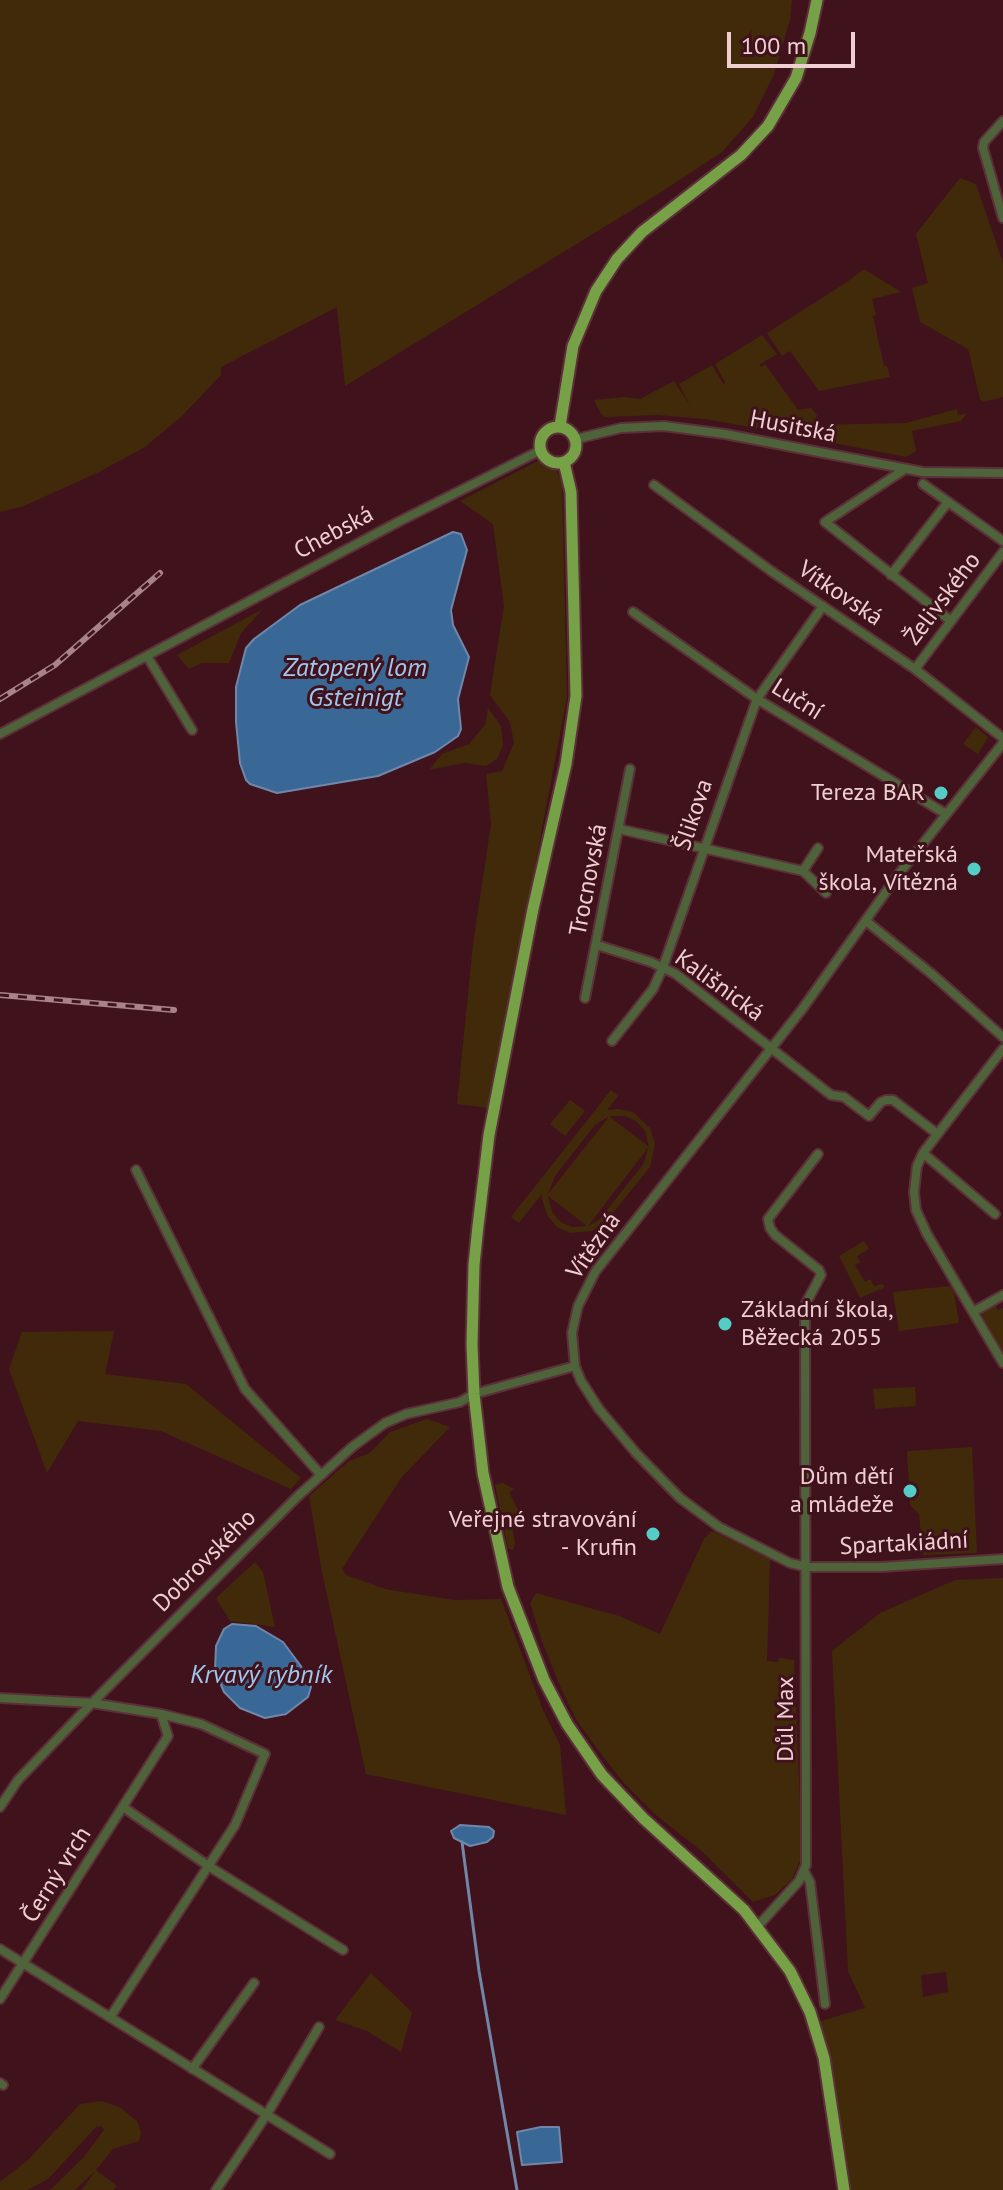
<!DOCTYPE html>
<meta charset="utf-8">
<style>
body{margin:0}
#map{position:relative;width:1003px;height:2190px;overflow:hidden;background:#40121c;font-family:"PT Sans",sans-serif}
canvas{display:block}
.scale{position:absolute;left:727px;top:32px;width:128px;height:36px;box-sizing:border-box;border:4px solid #efcfd2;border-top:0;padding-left:10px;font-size:24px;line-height:28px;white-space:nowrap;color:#efcfd2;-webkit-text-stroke:6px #40121c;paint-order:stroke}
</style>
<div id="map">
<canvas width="1003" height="2190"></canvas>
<div class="scale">100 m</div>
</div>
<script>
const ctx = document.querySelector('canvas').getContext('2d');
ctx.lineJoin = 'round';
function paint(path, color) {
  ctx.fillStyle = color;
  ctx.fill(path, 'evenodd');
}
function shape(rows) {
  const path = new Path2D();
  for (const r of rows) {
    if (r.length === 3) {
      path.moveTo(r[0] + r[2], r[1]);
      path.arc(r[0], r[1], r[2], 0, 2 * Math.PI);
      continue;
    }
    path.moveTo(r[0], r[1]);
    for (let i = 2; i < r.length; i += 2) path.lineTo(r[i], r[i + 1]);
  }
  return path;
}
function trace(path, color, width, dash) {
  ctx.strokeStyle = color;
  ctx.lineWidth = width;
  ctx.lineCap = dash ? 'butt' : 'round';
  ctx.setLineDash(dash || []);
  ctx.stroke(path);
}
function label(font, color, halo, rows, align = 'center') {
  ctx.font = font + ' "PT Sans",sans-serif';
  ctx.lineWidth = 6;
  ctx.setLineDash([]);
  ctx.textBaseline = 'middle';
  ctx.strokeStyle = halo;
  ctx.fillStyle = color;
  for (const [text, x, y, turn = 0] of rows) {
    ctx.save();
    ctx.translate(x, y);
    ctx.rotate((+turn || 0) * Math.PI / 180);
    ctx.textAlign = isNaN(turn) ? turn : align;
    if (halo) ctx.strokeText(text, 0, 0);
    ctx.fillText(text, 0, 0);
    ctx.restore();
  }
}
const green = shape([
 [0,0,792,0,790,20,774,74,753,117,722,152,658,194,345,386,337,307,221,367,221,375,182,416,145,447,99,472,24,506,0,512],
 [960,178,976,184,1003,263,1003,397,983,402,980,399,968,349,920,322,912,288,928,283,916,234],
 [864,269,901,292,872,299,876,315,873,316,884,366,887,366,890,377,819,391,790,351,782,356,767,333,847,282],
 [762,335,777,354,759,365,761,367,765,364,798,410,811,408,817,415,811,438,705,419,658,415,605,417,601,414,594,400,624,397,640,399,674,381,690,406,679,384,712,365,724,385,725,382,715,364],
 [957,409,958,415,967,413,961,421,912,431,916,451,906,457,813,439,816,425,906,423],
 [540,460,555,468,562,482,567,697,489,1108,457,1104,473,944,491,824,486,774,502,771,514,743,510,722,490,695,504,606,493,524,460,501],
 [263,609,241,633,229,663,202,663,189,669,177,655],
 [488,708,501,726,503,745,497,759,486,766,464,763,429,770,442,754,469,744,485,725],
 [976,727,988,737,978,754,963,744],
 [611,1090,618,1096,607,1110,618,1109,633,1112,650,1128,655,1144,650,1167,608,1219,592,1231,570,1233,557,1227,547,1215,541,1195,519,1223,511,1217],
 [612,1116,625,1116,636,1121,645,1131,649,1147,610,1117],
 [608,1117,608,1118,548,1194,555,1176,595,1125],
 [648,1148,644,1163,600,1219,588,1226],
 [548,1196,586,1225,586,1226,572,1227,561,1222,552,1212],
 [570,1100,585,1111,565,1136,550,1124],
 [864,1241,869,1249,857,1256,860,1262,855,1265,865,1282,870,1279,874,1286,882,1284,885,1287,860,1298,839,1256],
 [950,1286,954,1293,959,1323,899,1331,893,1292],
 [995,1304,998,1310,1003,1308,1003,1353,982,1315,984,1311],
 [114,1331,105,1374,186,1384,301,1478,291,1489,161,1431,78,1421,47,1473,9,1369,22,1332],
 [915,1387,916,1406,875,1409,873,1389],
 [427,1419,450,1427,401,1478,342,1569,346,1575,385,1589,454,1600,501,1599,543,1710,560,1745,566,1815,366,1774,322,1572,309,1496,349,1461,370,1453,390,1432],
 [972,1447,977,1553,923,1555,919,1514,910,1505,907,1451],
 [503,1483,514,1489,509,1492,520,1514,520,1521,512,1525,515,1543,513,1550,508,1548,495,1485],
 [712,1531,770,1559,767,1661,778,1662,779,1658,794,1660,802,1857,792,1879,775,1895,753,1902,704,1853,656,1815,624,1783,602,1755,577,1721,560,1686,542,1641,530,1603,536,1593,619,1616,660,1634,704,1539],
 [255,1562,263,1572,275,1627,230,1621,216,1598],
 [1003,1578,1003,2190,844,2190,821,2021,865,2008,848,1971,832,1651,880,1613,955,1580],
 [946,1972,948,1992,923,1997,921,1975],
 [371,1973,412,2012,401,2052,367,2031,335,2020],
 [102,2101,121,2108,137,2121,141,2132,139,2141,113,2149,96,2170,117,2186,113,2190,82,2190,95,2171,75,2190,50,2190,83,2158,104,2130,102,2126,96,2127,48,2179,27,2190,0,2190,0,2182,28,2160,80,2104]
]);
const water = shape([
 [453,532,461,534,467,550,451,610,453,625,469,657,458,699,461,729,458,736,435,752,378,776,277,793,250,784,246,780,240,763,236,722,236,687,246,648,254,639,300,605,453,532],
 [232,1624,256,1626,283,1642,309,1677,311,1687,308,1697,286,1714,265,1718,240,1708,224,1692,215,1671,216,1646,224,1629,232,1624],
 [460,1825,489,1827,494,1831,493,1837,487,1842,470,1846,454,1838,451,1831,460,1825],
 [541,2127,559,2127,562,2162,522,2165,517,2132,541,2127]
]);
const stream = shape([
 [462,1842,479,1971,517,2190]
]);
const minor = shape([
 [1003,121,984,142,983,148,1003,218],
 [576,439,621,428,664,426,725,434,923,472,1003,473],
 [905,469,825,522,951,621],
 [923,484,1003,541],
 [654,485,771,571,915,669,1003,738],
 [891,575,948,502],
 [633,612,757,699,946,814],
 [147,656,192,730],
 [915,669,1003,552],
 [0,734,398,522,541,450],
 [1003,743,898,875,803,1008,595,1272,578,1306,572,1333,575,1366,581,1381,599,1409,636,1453,680,1498,719,1527,790,1563,806,1567,881,1567,1003,1559],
 [619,829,803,871,826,893],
 [803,871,818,848],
 [866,921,933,975,1003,1037],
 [597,945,651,962,676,974,831,1095,844,1097,869,1116,881,1102,886,1100,893,1100,936,1133],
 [585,998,630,769],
 [612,1041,653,989,663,967,757,699,823,606],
 [1003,1049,923,1153,917,1166,914,1192,916,1210,927,1234,1003,1363],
 [923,1153,995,1214],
 [136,1170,245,1389,321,1475],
 [973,1312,1003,1295],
 [0,1698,92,1703,161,1714,201,1724,265,1754,235,1825,111,2016],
 [0,1807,18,1780,92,1703,297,1497,352,1447,385,1423,406,1414,460,1402,474,1394,575,1366],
 [123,1807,210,1867,343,1950],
 [804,1871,810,1882,825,2004],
 [758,1926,799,1881,806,1865,805,1305,821,1275,819,1270,775,1235,770,1228,768,1219,818,1154],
 [0,1949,330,2154],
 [0,1999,168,1736,161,1714],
 [192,2069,254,1983],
 [0,2083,3,2085],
 [216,2190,267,2114,319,2027]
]);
const major = shape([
 [560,426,573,346,596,291,617,259,642,232,741,155,768,126,796,78,810,33,817,0],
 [558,445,18],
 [564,462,571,492,576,696,566,764,533,909,489,1135,478,1226,474,1265,472,1344,474,1394,483,1473,508,1587,544,1680,567,1724,602,1775,643,1818,744,1910,790,1971,810,2012,824,2058,844,2190]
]);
const rail = shape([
 [0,699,55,665,160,573],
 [0,995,174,1010]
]);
const markers = [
 [941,793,8,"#54cdc6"],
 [974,869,8,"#54cdc6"],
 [725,1324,8,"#54cdc6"],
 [910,1491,8,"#54cdc6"],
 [653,1534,8,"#54cdc6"]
];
const streetNames = [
 ["Husitská",793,427,11],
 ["Chebská",334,533,-28],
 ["Vítkovská",840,594,34],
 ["Želivského",943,599,-53],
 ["Luční",797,700,32],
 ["Šlikova",694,815,-71],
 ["Trocnovská",589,880,-79],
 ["Kališnická",719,986,36],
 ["Vítězná",594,1246,-55],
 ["Spartakiádní",904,1544,-3],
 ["Dobrovského",205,1561,-45],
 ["Důl Max",786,1719,-90],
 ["Černý vrch",57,1875,-58]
];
const poiNames = [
 ["Tereza BAR",925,793],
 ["Mateřská",958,855],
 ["škola, Vítězná",958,883],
 ["Základní škola,",741,1310,"left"],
 ["Běžecká 2055",741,1338,"left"],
 ["Dům dětí",894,1477],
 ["a mládeže",894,1505],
 ["Veřejné stravování",637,1520],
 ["- Krufin",637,1548]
];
const waterNames = [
 ["Zatopený lom",355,669],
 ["Gsteinigt",355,699],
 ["Krvavý rybník",261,1676]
];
paint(green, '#412a0a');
paint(water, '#396897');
trace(water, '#7087a9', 2);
trace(stream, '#7087a9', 3);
trace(minor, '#5c3039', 12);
trace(major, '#5c3039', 15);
trace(minor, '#4e6339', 8);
trace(major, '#77a146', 11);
trace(rail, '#a88389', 6);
trace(rail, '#40121c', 3, [9]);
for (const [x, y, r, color] of markers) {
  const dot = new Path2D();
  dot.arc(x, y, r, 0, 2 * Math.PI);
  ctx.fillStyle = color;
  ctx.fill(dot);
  trace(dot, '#40121c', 3);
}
label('24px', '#efcfd2', '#40121c', streetNames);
label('24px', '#efcfd2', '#40121c', poiNames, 'right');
label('italic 26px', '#9fc7f0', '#40121c', waterNames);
</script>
